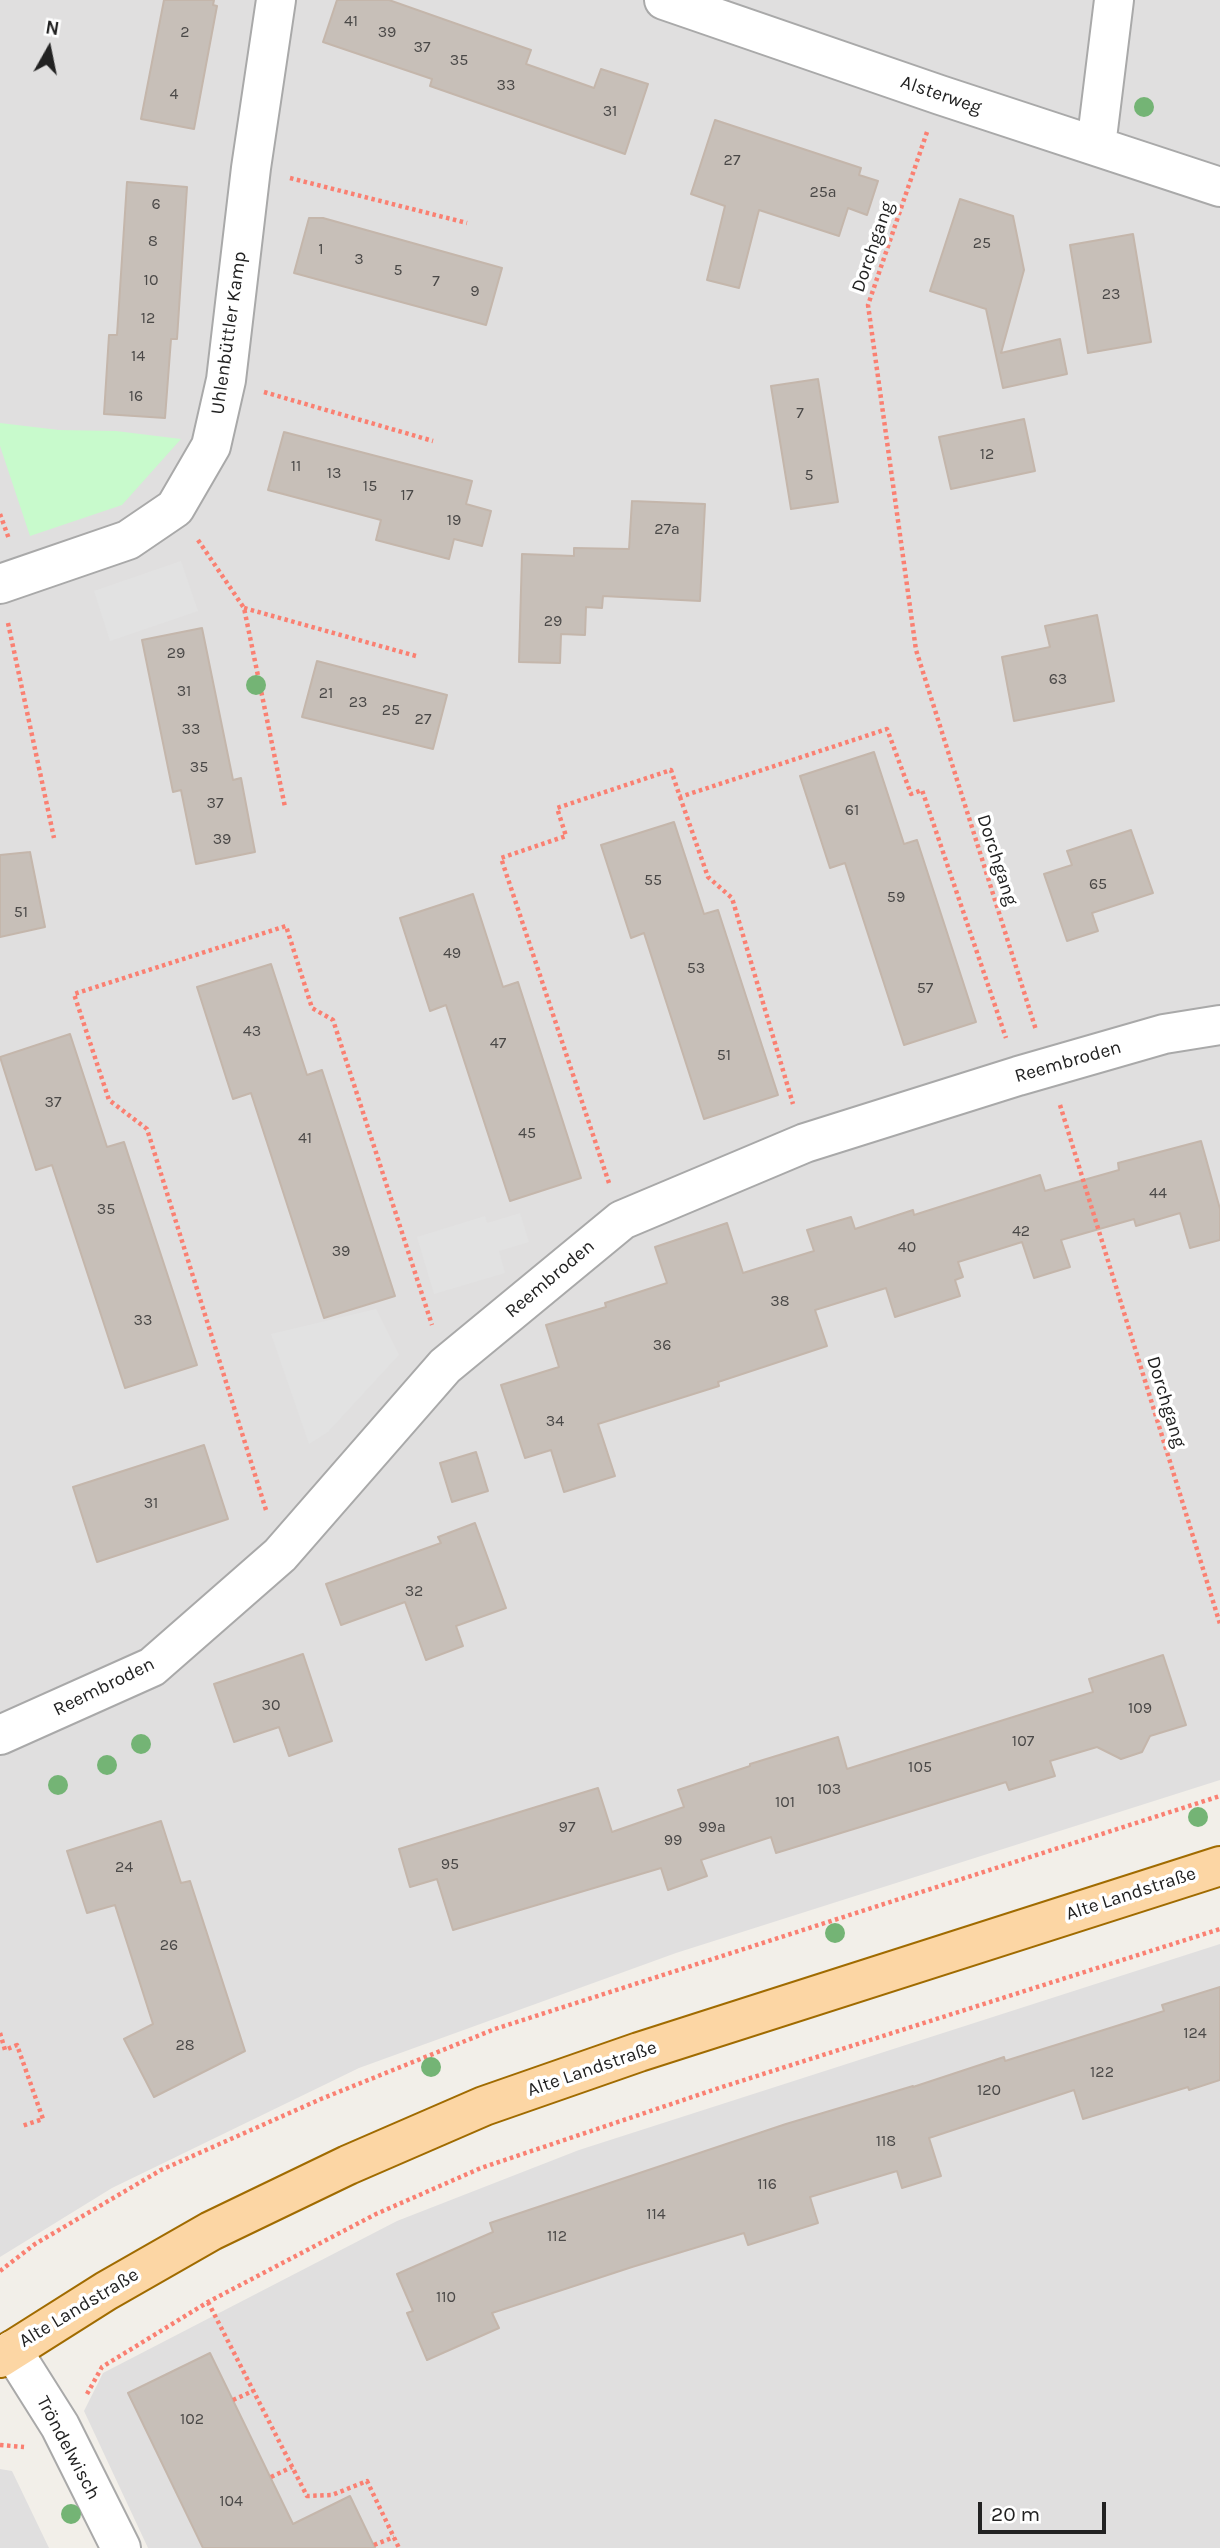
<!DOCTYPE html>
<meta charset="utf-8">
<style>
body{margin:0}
#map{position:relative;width:1220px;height:2548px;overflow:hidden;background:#f2efe9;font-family:Karla,sans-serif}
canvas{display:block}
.north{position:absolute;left:14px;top:14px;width:70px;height:70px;-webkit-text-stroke:5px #fff;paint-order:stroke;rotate:9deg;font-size:19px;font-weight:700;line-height:28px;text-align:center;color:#222}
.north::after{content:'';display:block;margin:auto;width:24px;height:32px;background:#222;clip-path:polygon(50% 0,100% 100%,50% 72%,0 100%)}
.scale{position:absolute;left:978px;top:2502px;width:128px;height:32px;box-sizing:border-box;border:4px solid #222;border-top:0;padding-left:9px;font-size:21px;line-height:24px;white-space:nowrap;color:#222;-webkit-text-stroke:5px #fff;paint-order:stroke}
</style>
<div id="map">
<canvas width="1220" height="2548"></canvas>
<div class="north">N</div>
<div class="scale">20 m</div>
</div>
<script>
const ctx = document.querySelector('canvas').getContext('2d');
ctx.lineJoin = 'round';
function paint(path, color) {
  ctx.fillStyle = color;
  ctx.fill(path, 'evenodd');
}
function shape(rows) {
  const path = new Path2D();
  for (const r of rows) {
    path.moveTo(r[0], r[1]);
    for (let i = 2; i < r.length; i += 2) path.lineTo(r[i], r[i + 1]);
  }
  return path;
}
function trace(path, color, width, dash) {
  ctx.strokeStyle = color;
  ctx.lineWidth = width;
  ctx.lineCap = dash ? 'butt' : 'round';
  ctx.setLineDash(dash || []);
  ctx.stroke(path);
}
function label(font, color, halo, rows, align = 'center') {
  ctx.font = font + ' Karla,sans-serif';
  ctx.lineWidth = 7;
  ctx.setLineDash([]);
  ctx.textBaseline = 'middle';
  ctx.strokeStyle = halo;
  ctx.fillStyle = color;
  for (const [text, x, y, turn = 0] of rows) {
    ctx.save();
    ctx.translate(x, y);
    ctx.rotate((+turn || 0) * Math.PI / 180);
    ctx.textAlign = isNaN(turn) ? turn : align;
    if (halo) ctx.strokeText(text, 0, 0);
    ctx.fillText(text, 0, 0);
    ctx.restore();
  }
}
const residential = shape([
 [0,0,1220,0,1220,1780,676,1953,359,2068,112,2188,0,2257],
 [1220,1944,1220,2548,148,2548,84,2411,103,2373,397,2221,579,2150],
 [0,2469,12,2471,49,2548,0,2548]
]);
const park = shape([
 [0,423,59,430,116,431,181,439,122,505,30,536,0,446]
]);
const parking = shape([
 [181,561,198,611,110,641,94,591],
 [520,1213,529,1242,499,1251,505,1273,434,1294,417,1237,485,1216,487,1223],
 [376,1309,399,1355,328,1432,309,1444,271,1334]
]);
const building = shape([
 [164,0,214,0,213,5,217,6,194,129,141,119,164,0],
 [337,0,389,0,531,50,526,64,594,88,601,69,648,84,625,154,430,86,432,79,323,42,337,0],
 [715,120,861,168,859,175,878,181,867,215,848,208,839,236,759,210,739,288,707,280,725,206,691,194,715,120],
 [127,182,187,187,177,339,171,339,165,418,104,414,109,335,117,335,127,182],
 [960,199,1013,216,1024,270,1001,353,1060,339,1067,374,1003,388,986,309,930,291,960,199],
 [309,218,323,218,502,268,486,325,294,273,309,218],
 [1133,234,1151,342,1088,353,1070,245,1133,234],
 [818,379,838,502,791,509,771,386,818,379],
 [1024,419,1035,471,951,489,939,437,1024,419],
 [284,432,472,481,466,504,491,511,482,546,454,539,449,559,376,540,381,520,268,490,284,432],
 [632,501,705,504,700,601,603,596,602,608,586,607,585,635,561,634,560,663,519,662,522,554,574,556,574,548,629,549,632,501],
 [1097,615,1114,701,1014,721,1002,657,1050,647,1045,626,1097,615],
 [202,628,233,780,241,778,255,852,196,864,181,790,173,792,142,640,202,628],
 [317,661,447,695,433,749,302,717,317,661],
 [874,752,904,844,917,840,976,1022,904,1045,845,863,830,868,800,776,874,752],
 [674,822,704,914,718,910,778,1095,704,1119,644,933,631,938,601,845,674,822],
 [1131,830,1153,893,1092,913,1098,931,1067,941,1044,874,1072,865,1067,851,1131,830],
 [30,852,45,927,0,937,0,855,30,852],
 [473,894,503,987,518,982,581,1178,510,1201,446,1005,430,1011,400,918,473,894],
 [271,964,307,1075,322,1070,395,1296,324,1318,251,1093,233,1099,197,987,271,964],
 [70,1034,107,1147,124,1142,197,1365,125,1388,52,1165,36,1170,0,1057,70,1034],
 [1201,1141,1220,1209,1220,1240,1190,1248,1180,1213,1136,1226,1134,1219,1061,1240,1070,1267,1034,1278,1022,1242,958,1262,963,1277,955,1280,960,1296,895,1317,886,1288,815,1310,827,1346,718,1382,719,1386,598,1424,615,1476,564,1492,551,1450,525,1458,501,1385,559,1367,546,1325,606,1307,605,1303,667,1283,655,1247,727,1223,743,1273,814,1251,807,1230,851,1217,855,1229,913,1210,914,1215,1040,1175,1045,1191,1119,1170,1118,1163,1201,1141],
 [204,1445,228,1519,97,1562,73,1487,204,1445],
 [476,1452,488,1491,452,1502,440,1463,476,1452],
 [475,1523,506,1608,456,1626,463,1646,426,1660,405,1602,341,1625,326,1584,441,1543,438,1537,475,1523],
 [303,1654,332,1741,289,1756,279,1727,234,1742,214,1684,303,1654],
 [1163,1655,1186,1725,1150,1736,1142,1752,1121,1759,1097,1747,1050,1761,1055,1776,1009,1790,1006,1782,776,1853,771,1837,701,1860,707,1876,668,1890,661,1868,453,1930,437,1879,410,1887,399,1849,598,1788,612,1832,684,1807,678,1790,750,1766,750,1764,838,1737,847,1769,1093,1692,1089,1679,1163,1655],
 [161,1821,181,1883,190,1881,245,2051,154,2097,124,2039,153,2024,115,1905,87,1913,67,1851,161,1821],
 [1220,1987,1220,2080,1189,2090,1188,2087,1083,2119,1074,2090,929,2138,941,2176,902,2188,897,2171,810,2197,818,2223,748,2245,744,2233,632,2267,492,2313,499,2328,427,2360,407,2313,413,2311,397,2274,493,2232,490,2223,786,2124,913,2086,913,2087,1004,2057,1005,2061,1164,2011,1162,2005,1220,1987],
 [210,2353,293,2524,350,2496,375,2548,203,2548,128,2393,210,2353]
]);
const path = shape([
 [927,132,868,305,916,650,1036,1030],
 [290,178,467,223],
 [264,392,433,441],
 [0,514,9,539],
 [198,540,244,608,285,807],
 [244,608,416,656],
 [8,623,54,838],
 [680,797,708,877,732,898,793,1104],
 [1060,1105,1220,1624],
 [609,1183,501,858,566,836,557,808,671,770,680,797,887,729,911,794,922,790,1006,1038],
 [266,1510,147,1129,109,1100,74,994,286,926,312,1008,333,1020,432,1325],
 [0,2033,5,2050,17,2045,43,2119,22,2126],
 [0,2271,35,2244,161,2170,321,2099,495,2029,1220,1796],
 [208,2302,307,2496,332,2495,367,2481,399,2548],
 [87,2394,102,2367,208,2302,376,2214,481,2168,719,2088,1220,1929],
 [233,2400,253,2391],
 [0,2445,24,2447],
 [271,2477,292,2467],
 [374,2545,394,2537]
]);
const minor = shape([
 [664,0,940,95,1220,187],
 [1096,146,1114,0],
 [0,584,128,540,175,508,211,446,226,380,251,168,276,0],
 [0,1735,152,1667,280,1555,445,1366,622,1220,805,1143,1018,1076,1164,1034,1220,1025],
 [12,2350,60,2426,121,2548]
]);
const major = shape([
 [0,2358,106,2291,211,2231,348,2165,484,2106,639,2052,1220,1866]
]);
const trees = [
 [1144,107],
 [256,685],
 [141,1744],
 [107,1765],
 [58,1785],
 [1198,1817],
 [835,1933],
 [431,2067],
 [71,2514]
];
const numberNames = [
 ["41",351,21],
 ["2",185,32],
 ["39",387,32],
 ["37",422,47],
 ["35",459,60],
 ["33",506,85],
 ["4",174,94],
 ["31",610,111],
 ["27",732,160],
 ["25a",823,192],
 ["6",156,204],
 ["8",153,241],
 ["25",982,243],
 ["1",321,249],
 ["3",359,259],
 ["5",398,270],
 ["10",151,280],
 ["7",436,281],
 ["9",475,291],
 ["23",1111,294],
 ["12",148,318],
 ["14",138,356],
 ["16",136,396],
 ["7",800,413],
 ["12",987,454],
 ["11",296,466],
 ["13",334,473],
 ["5",809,475],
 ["15",370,486],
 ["17",407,495],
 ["19",454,520],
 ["27a",667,529],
 ["29",553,621],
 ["29",176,653],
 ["63",1058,679],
 ["31",184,691],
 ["21",326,693],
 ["23",358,702],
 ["25",391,710],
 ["27",423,719],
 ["33",191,729],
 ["35",199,767],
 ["37",215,803],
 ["61",852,810],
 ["39",222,839],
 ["55",653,880],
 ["65",1098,884],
 ["59",896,897],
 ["51",21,912],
 ["49",452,953],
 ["53",696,968],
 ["57",925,988],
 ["43",252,1031],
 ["47",498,1043],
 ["51",724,1055],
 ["37",53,1102],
 ["45",527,1133],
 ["41",305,1138],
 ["44",1158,1193],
 ["35",106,1209],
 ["42",1021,1231],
 ["40",907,1247],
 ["39",341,1251],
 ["38",780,1301],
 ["33",143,1320],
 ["36",662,1345],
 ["34",555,1421],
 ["31",151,1503],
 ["32",414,1591],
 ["30",271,1705],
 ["109",1140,1708],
 ["107",1023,1741],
 ["105",920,1767],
 ["103",829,1789],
 ["101",785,1802],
 ["97",567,1827],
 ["99a",712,1827],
 ["99",673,1840],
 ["95",450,1864],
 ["24",124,1867],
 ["26",169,1945],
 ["124",1195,2033],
 ["28",185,2045],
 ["122",1102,2072],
 ["120",989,2090],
 ["118",886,2141],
 ["116",767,2184],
 ["114",656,2214],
 ["112",557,2236],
 ["110",446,2297],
 ["102",192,2419],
 ["104",231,2501]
];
const streetNames = [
 ["Alsterweg",941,95,19],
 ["Dorchgang",873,247,-71],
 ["Uhlenbüttler Kamp",229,333,-82],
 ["Dorchgang",997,860,72],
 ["Reembroden",1068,1062,-16],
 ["Reembroden",550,1279,-40],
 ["Dorchgang",1166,1402,73],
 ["Reembroden",104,1687,-26],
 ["Alte Landstraße",1131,1894,-18],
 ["Alte Landstraße",592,2069,-19],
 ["Alte Landstraße",79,2308,-31],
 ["Tröndelwisch",68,2448,62]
];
paint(residential, '#e0dfdf');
paint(park, '#c8facc');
paint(parking, '#e2e2e2');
paint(building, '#c7bfb8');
trace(building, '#c4b6ab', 2);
trace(minor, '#a9a9a9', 42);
trace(major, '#a06b00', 42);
trace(path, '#fa8072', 4.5, [3.5, 3.5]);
trace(minor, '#fff', 38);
trace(major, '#fcd6a4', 38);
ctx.fillStyle = '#74b475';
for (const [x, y] of trees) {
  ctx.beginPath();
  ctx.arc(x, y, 10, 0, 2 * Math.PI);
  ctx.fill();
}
label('16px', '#4b4948', null, numberNames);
label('19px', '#222', '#fff', streetNames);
</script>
